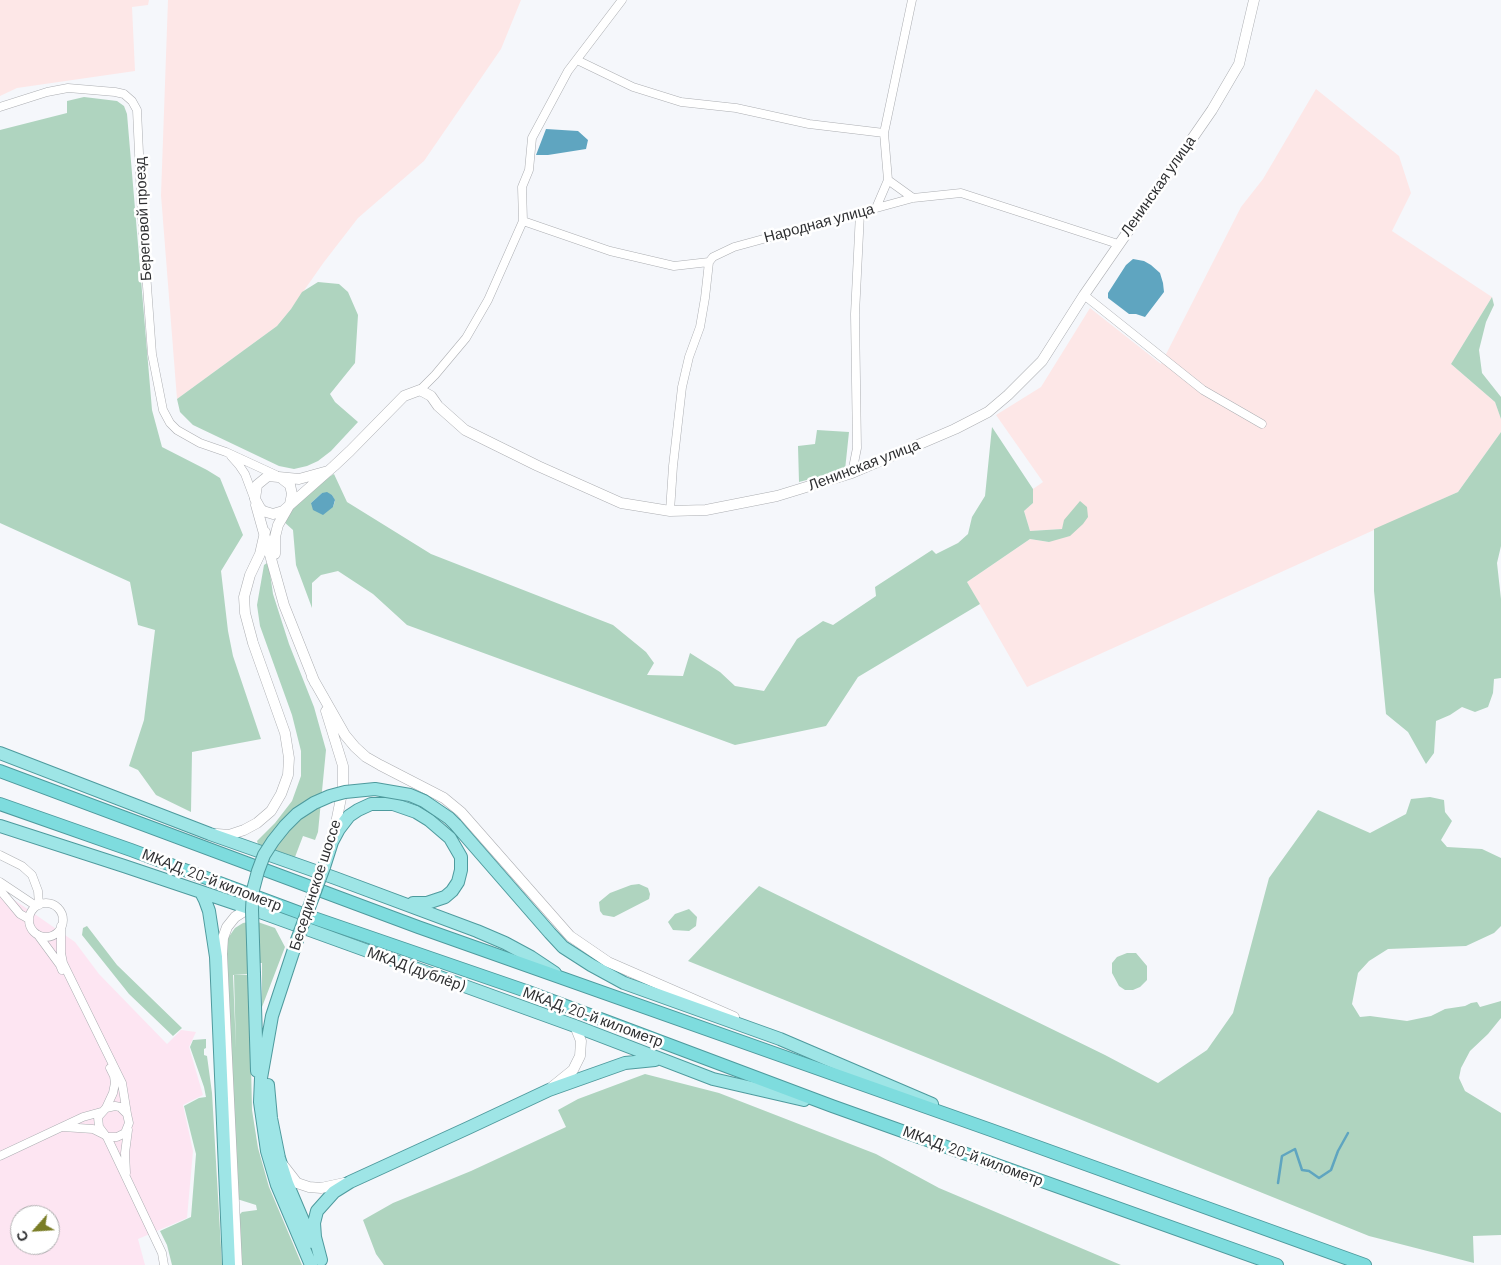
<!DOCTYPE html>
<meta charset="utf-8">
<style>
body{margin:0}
#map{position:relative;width:1501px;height:1265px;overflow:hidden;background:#f5f7fb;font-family:Barlow,sans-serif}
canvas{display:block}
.north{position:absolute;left:10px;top:1205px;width:50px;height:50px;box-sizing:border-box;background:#fff;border:1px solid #acacad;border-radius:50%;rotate:244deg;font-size:14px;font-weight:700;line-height:20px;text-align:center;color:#2f3032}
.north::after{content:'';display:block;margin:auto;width:18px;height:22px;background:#7a7d26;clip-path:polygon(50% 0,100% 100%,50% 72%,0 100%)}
</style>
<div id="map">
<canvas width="1501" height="1265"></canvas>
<div class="north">С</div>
</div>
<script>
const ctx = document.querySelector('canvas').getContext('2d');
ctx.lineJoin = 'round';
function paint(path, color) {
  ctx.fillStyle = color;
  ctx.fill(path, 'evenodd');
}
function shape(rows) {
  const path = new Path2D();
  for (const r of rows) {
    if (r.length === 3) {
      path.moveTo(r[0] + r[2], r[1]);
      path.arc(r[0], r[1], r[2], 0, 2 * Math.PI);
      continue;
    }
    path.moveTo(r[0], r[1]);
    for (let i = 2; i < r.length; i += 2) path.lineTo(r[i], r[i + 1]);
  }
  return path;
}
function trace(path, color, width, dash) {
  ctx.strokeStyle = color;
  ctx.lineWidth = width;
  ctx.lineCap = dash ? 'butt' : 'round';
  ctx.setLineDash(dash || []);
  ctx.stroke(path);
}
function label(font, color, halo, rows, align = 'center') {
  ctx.font = font + ' Barlow,sans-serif';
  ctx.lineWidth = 5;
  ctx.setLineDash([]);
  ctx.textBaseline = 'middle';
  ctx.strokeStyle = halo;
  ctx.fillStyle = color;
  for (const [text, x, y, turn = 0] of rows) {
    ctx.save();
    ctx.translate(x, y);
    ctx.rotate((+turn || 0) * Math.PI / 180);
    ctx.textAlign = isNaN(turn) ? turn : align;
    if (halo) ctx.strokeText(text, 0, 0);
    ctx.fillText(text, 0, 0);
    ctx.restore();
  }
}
const commercial = shape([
 [0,890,75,942,99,974,167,1044,181,1030,196,1032,189,1047,203,1095,183,1105,193,1151,187,1218,138,1239,145,1265,0,1265],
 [20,1215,50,1215,50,1245,20,1245]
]);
const industrial = shape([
 [0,0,149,0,148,5,132,7,135,71,17,88,0,96],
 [168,0,521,0,501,49,424,161,358,218,324,262,291,309,277,326,177,399,161,195],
 [1316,89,1399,156,1411,193,1392,231,1492,297,1451,364,1495,402,1501,419,1501,432,1458,492,1027,687,967,582,1030,539,1049,542,1062,529,1030,531,1024,511,1033,503,1033,489,1043,482,996,415,1041,387,1090,308,1161,364,1241,207,1263,179]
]);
const green = shape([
 [84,97,117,101,124,106,127,114,152,410,162,447,207,470,220,478,243,535,221,571,228,631,233,656,261,739,192,752,191,812,156,795,138,770,129,766,144,720,155,630,138,625,130,582,0,523,0,130,67,113,67,101],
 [318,282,339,284,348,292,358,315,355,363,330,394,335,402,358,422,331,451,318,461,307,466,294,469,279,466,193,425,180,412,177,399,277,326,291,309,302,292],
 [1492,297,1494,305,1486,322,1479,350,1482,373,1501,397,1501,419,1495,402,1451,364],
 [992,427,1033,489,1033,503,1024,511,1030,531,1062,529,1064,520,1080,501,1087,507,1088,517,1083,524,1070,536,1049,542,1030,539,967,582,980,604,858,677,826,726,735,745,407,625,373,594,338,571,321,575,312,583,312,608,296,565,293,530,283,521,292,507,314,486,334,474,347,502,431,554,613,625,646,652,654,663,647,675,683,676,690,653,720,672,735,686,764,691,797,639,823,621,833,625,876,596,875,587,932,550,936,554,958,543,968,534,972,517,985,496],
 [322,493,332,495,335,501,333,507,311,503],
 [817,430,849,432,845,470,799,482,798,446,815,444],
 [1501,432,1501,546,1497,563,1501,599,1501,678,1494,679,1493,693,1488,707,1475,712,1462,707,1450,715,1436,721,1434,753,1426,764,1408,732,1386,714,1374,591,1374,529,1458,492],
 [267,563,269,566,273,594,289,644,314,707,326,750,318,832,315,840,303,836,295,857,258,844,257,841,275,823,292,801,301,776,301,751,292,715,260,626,257,605,264,565],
 [1430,797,1444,800,1445,812,1452,821,1441,840,1447,847,1482,849,1501,858,1501,926,1494,933,1466,946,1388,949,1369,961,1358,973,1352,1004,1360,1017,1370,1016,1407,1021,1431,1016,1445,1009,1465,1006,1471,1003,1477,1002,1480,1007,1501,1001,1501,1018,1488,1034,1470,1051,1461,1068,1459,1078,1465,1091,1501,1113,1501,1235,1473,1236,1474,1263,1369,1236,688,961,759,886,1105,1055,1158,1083,1207,1050,1233,1013,1269,878,1318,810,1370,833,1406,814,1411,799],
 [639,884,648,888,650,894,649,899,614,917,603,915,600,911,599,902,610,893,631,885],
 [689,909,697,917,696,926,689,931,673,930,668,922,675,914],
 [255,921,275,928,285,947,262,1007,262,963,249,963,249,974,233,975,236,1049,234,975,249,975,252,1110,258,1148,269,1187,302,1265,241,1265,237,1217,242,1212,257,1210,256,1205,237,1199,226,950,228,938,235,928,243,923],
 [87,926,117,965,182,1028,173,1036,129,994,82,935,83,928],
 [1127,953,1136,953,1147,966,1147,980,1140,987,1133,990,1125,990,1119,986,1112,973,1112,963,1117,957],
 [206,1039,206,1048,204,1049,204,1055,207,1056,212,1093,222,1265,172,1265,167,1245,160,1231,191,1217,196,1154,184,1106,199,1098,206,1097,204,1087,190,1047,193,1040],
 [645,1074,719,1093,876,1154,939,1188,1121,1265,384,1265,376,1254,363,1220,393,1203,471,1171,566,1127,558,1110,578,1099]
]);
const water = shape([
 [546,129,578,131,588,140,586,149,548,155,536,155],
 [1133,259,1144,261,1151,265,1160,273,1163,283,1164,292,1145,317,1136,314,1129,314,1108,298,1108,293,1126,265],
 [327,492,332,495,335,500,333,507,323,515,313,510,311,503,322,493]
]);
const stream = shape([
 [1278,1183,1282,1156,1295,1149,1302,1170,1309,1171,1319,1178,1331,1170,1338,1151,1348,1133]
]);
const minor = shape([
 [577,60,633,87,681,102,736,108,809,124,884,133],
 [0,107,47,92,68,88,115,92,124,94,132,101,137,110,142,218,152,354,163,410,170,423,177,430,200,443,226,452,276,475],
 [888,180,913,198],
 [876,208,888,180,884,133,912,0],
 [523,221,610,251,674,266,709,262,713,257,734,247,913,198,961,193,1118,244],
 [1084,295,1203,390,1262,424],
 [420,390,435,375,466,338,488,300,523,221,522,187,529,170,532,138,568,71,622,0],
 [231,456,239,465,245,474,254,498],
 [852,473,857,448,855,314,860,213],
 [670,511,673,466,682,387,689,357,700,327,705,298,709,262],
 [0,855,22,866,32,875,38,891,39,905],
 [0,882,36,906],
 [0,890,20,914,29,919],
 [46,920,17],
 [61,926,61,953,63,963,122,1083,127,1114],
 [38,935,60,965,62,970],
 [106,1108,113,1093,115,1083,114,1076,110,1068],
 [63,1127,93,1129,105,1135,107,1137,117,1137,125,1133,129,1123,127,1114,120,1107,115,1106,106,1108,98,1117,99,1127,105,1135],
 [107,1137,162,1253,164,1265],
 [0,1156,83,1117,101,1112],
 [126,1173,125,1153,128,1130]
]);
const tertiary = shape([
 [328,471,299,479,268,476,257,485,255,499,260,508,263,511,273,514,283,511,334,466,350,451,404,396,420,390,431,396,438,406,465,430,538,466,621,503,670,511,706,510,777,496,852,473,955,429,988,412,1008,395,1042,361,1084,295,1212,110,1239,64,1254,0],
 [256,505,284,605,315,683],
 [275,554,275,537,278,525,290,504,292,494,290,485,281,478],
 [312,677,345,735,355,747,366,757,380,765,444,798,461,812,570,936,608,962,734,1017],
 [326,711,343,766,343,788,334,833],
 [217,834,229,835,244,830,257,823,271,811,281,794,288,775,289,758,285,733,253,643,245,613,244,597,250,575,260,554,265,532],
 [552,1087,573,1070,580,1056,581,1041,575,1026],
 [283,1165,297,1183,309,1187,321,1188,344,1183],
 [237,1265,222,954,223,938,227,927,235,917,249,908]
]);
const primary = shape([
 [0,753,210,834,335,878,477,931,505,943,531,957,555,973],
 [456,825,550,933,563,947,591,965,624,983,780,1039,932,1104],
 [0,826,124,866,249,908,575,1026,713,1079,804,1100],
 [324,867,332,842,339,829,349,816,358,810,371,804,393,804,416,812,429,820,450,838,461,857,461,870,458,882,452,891,445,897,427,903,413,903],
 [201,892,205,900,209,911,216,957,229,1265],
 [297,940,272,1016,261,1078,260,1102,267,1151,277,1185,311,1265],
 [254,974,257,1071],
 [268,1085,271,1118,279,1158,287,1183,312,1242],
 [321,1260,315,1237,314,1223,317,1211,334,1192,350,1182,468,1128,549,1090,625,1063,655,1060]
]);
const trunk = shape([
 [0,771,418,927,991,1130,1365,1265],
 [0,804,131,850,311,917,526,991,832,1106,1277,1265]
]);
const primaryBridge = shape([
 [297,940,324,867],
 [254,974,252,910,253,890,258,871,264,855,273,841,285,826,297,814,314,803,330,796,345,792,375,789,410,795,424,801,449,818,456,825]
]);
const streetNames = [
 ["Ленинская улица",1158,186,-55],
 ["Береговой проезд",143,219,-93],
 ["Народная улица",819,223,-15],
 ["Ленинская улица",864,465,-21],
 ["МКАД, 20-й километр",212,880,21],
 ["Бесединское шоссе",315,885,-72],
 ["МКАД (дублёр)",416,969,20],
 ["МКАД, 20-й километр",593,1017,20],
 ["МКАД, 20-й километр",973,1156,20]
];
paint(commercial, '#fde5f2');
paint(industrial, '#fde7e7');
paint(green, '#afd4bf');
paint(water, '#5fa5c0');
trace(stream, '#5fa5c0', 2.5);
trace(minor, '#acaeb2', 9);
trace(tertiary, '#acaeb2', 11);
trace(primary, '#4e9a9d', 14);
trace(trunk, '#4e9a9d', 14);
trace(minor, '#fff', 8);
trace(tertiary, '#fff', 10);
trace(primary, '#9ee5e6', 12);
trace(trunk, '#7edcde', 12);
trace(primaryBridge, '#4e9a9d', 14, []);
trace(primaryBridge, '#9ee5e6', 12);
label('15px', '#2f3032', '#fff', streetNames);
</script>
